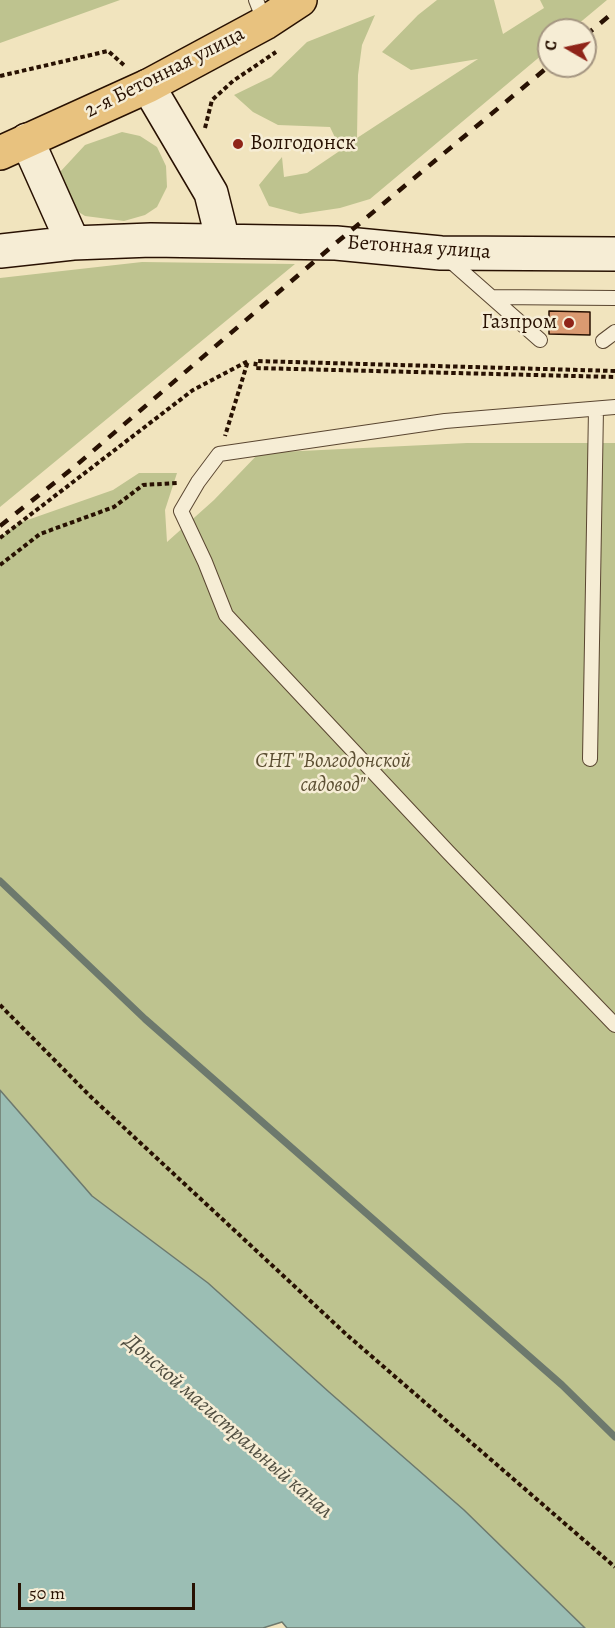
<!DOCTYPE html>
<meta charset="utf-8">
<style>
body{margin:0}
#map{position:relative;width:615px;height:1628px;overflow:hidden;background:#f1e4be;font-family:Alegreya,serif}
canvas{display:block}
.north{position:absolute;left:537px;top:18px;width:60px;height:60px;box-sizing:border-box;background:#f6edd5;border:2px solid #a49581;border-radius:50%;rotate:279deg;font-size:16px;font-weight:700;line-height:24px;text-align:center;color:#281102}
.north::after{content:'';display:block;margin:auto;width:21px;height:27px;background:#8f2418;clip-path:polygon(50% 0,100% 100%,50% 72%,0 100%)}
.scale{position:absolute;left:18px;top:1583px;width:177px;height:27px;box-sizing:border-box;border:3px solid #281102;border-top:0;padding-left:8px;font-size:18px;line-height:21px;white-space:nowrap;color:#281102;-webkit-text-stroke:4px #f6edd5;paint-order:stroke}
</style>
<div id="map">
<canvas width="615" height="1628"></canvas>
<div class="north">С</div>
<div class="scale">50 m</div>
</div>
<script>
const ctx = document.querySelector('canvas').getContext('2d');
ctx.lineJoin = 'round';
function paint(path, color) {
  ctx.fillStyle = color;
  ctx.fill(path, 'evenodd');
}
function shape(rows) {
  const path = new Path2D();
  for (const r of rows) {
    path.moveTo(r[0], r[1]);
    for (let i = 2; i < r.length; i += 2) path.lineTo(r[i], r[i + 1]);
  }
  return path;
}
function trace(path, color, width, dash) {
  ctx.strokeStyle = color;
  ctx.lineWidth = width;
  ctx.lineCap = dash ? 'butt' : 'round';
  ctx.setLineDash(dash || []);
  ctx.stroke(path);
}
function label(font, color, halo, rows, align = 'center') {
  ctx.font = font + ' Alegreya,serif';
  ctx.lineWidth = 5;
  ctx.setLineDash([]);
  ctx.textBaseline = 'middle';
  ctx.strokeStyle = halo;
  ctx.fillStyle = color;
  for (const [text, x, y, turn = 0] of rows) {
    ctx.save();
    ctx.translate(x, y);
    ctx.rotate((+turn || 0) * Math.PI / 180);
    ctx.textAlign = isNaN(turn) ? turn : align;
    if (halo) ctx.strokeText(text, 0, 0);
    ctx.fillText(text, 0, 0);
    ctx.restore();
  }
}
const green = shape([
 [0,0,120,0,0,43],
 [437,0,494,0,503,34,544,8,540,0,607,0,571,30,549,30,549,49,370,199,340,208,300,214,269,206,259,185,282,157,284,177,307,173,341,150,330,127,278,125,253,112,234,95,271,77,307,42,375,15,362,45,358,75,357,138,478,59,411,70,382,52,418,15],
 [122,132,140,136,157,147,166,166,167,187,157,207,145,215,124,221,85,216,74,209,62,193,60,172,85,145],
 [142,262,295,264,0,507,0,278],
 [467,443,615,443,615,1628,585,1628,464,1510,329,1392,208,1283,92,1196,0,1089,0,538,19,523,113,490,139,473,177,473,165,510,167,542,214,500,259,453]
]);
const water = shape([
 [0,1090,92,1196,208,1283,329,1392,464,1510,585,1628,287,1628,282,1622,263,1628,0,1628,0,1090]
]);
const stream = shape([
 [0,881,145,1019,562,1385,615,1437]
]);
const building = shape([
 [549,311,590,312,590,335,549,334,549,311]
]);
const path = shape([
 [0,76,108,51,125,66],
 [205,128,212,100,233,81,276,52],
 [615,371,256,361,255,368,615,377],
 [0,538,193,390,248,361,225,436],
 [0,565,40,534,114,507,143,485,177,483],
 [0,1005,91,1097,347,1335,615,1567]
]);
const lane = shape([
 [256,0,265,23],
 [447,258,540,340],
 [492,297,615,298],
 [603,341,615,332],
 [615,407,445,421,219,454,198,482,181,511,205,562,226,615,449,853,615,1025],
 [590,759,596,409]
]);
const secondary = shape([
 [148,86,211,193,223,241],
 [27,140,73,243],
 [0,251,73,243,151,240,336,243,441,253,615,254]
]);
const primary = shape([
 [0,153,148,86,265,23,300,0]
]);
const rail = shape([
 [585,36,615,11],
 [0,526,73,468,336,243,549,66]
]);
const markers = [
 [238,144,6,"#8f2418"],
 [569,323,6,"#8f2418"]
];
const streetNames = [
 ["2-я Бетонная улица",165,73,-27],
 ["Бетонная улица",419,248,4]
];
const poiNames = [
 ["Волгодонск",250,144],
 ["Газпром",557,323,"right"]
];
const parkNames = [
 ["СНТ \"Волгодонской",333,762],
 ["садовод\"",333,786]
];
const waterNames = [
 ["Донской магистральный канал",228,1427,41]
];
paint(green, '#bec38f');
paint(water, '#9bbeb4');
trace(water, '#6d796d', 1.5);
trace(stream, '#6d796d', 7);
paint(building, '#da9a71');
trace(building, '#281102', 1.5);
trace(lane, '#5a4631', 16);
trace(secondary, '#281102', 36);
trace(primary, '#281102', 36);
trace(path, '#281102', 4, [4.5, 3]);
trace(lane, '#f6edd5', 14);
trace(secondary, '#f6edd5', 33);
trace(primary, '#e8c27f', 33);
trace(rail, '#281102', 4.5, [10, 10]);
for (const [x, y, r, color] of markers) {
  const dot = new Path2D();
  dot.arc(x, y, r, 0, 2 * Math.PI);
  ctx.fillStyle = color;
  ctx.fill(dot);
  trace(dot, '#f6edd5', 2);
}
label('21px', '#281102', '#f6edd5', streetNames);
label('21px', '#281102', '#f6edd5', poiNames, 'left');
label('italic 21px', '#5c4f33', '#f6edd5', parkNames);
label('italic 22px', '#504e40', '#f6edd5', waterNames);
</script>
